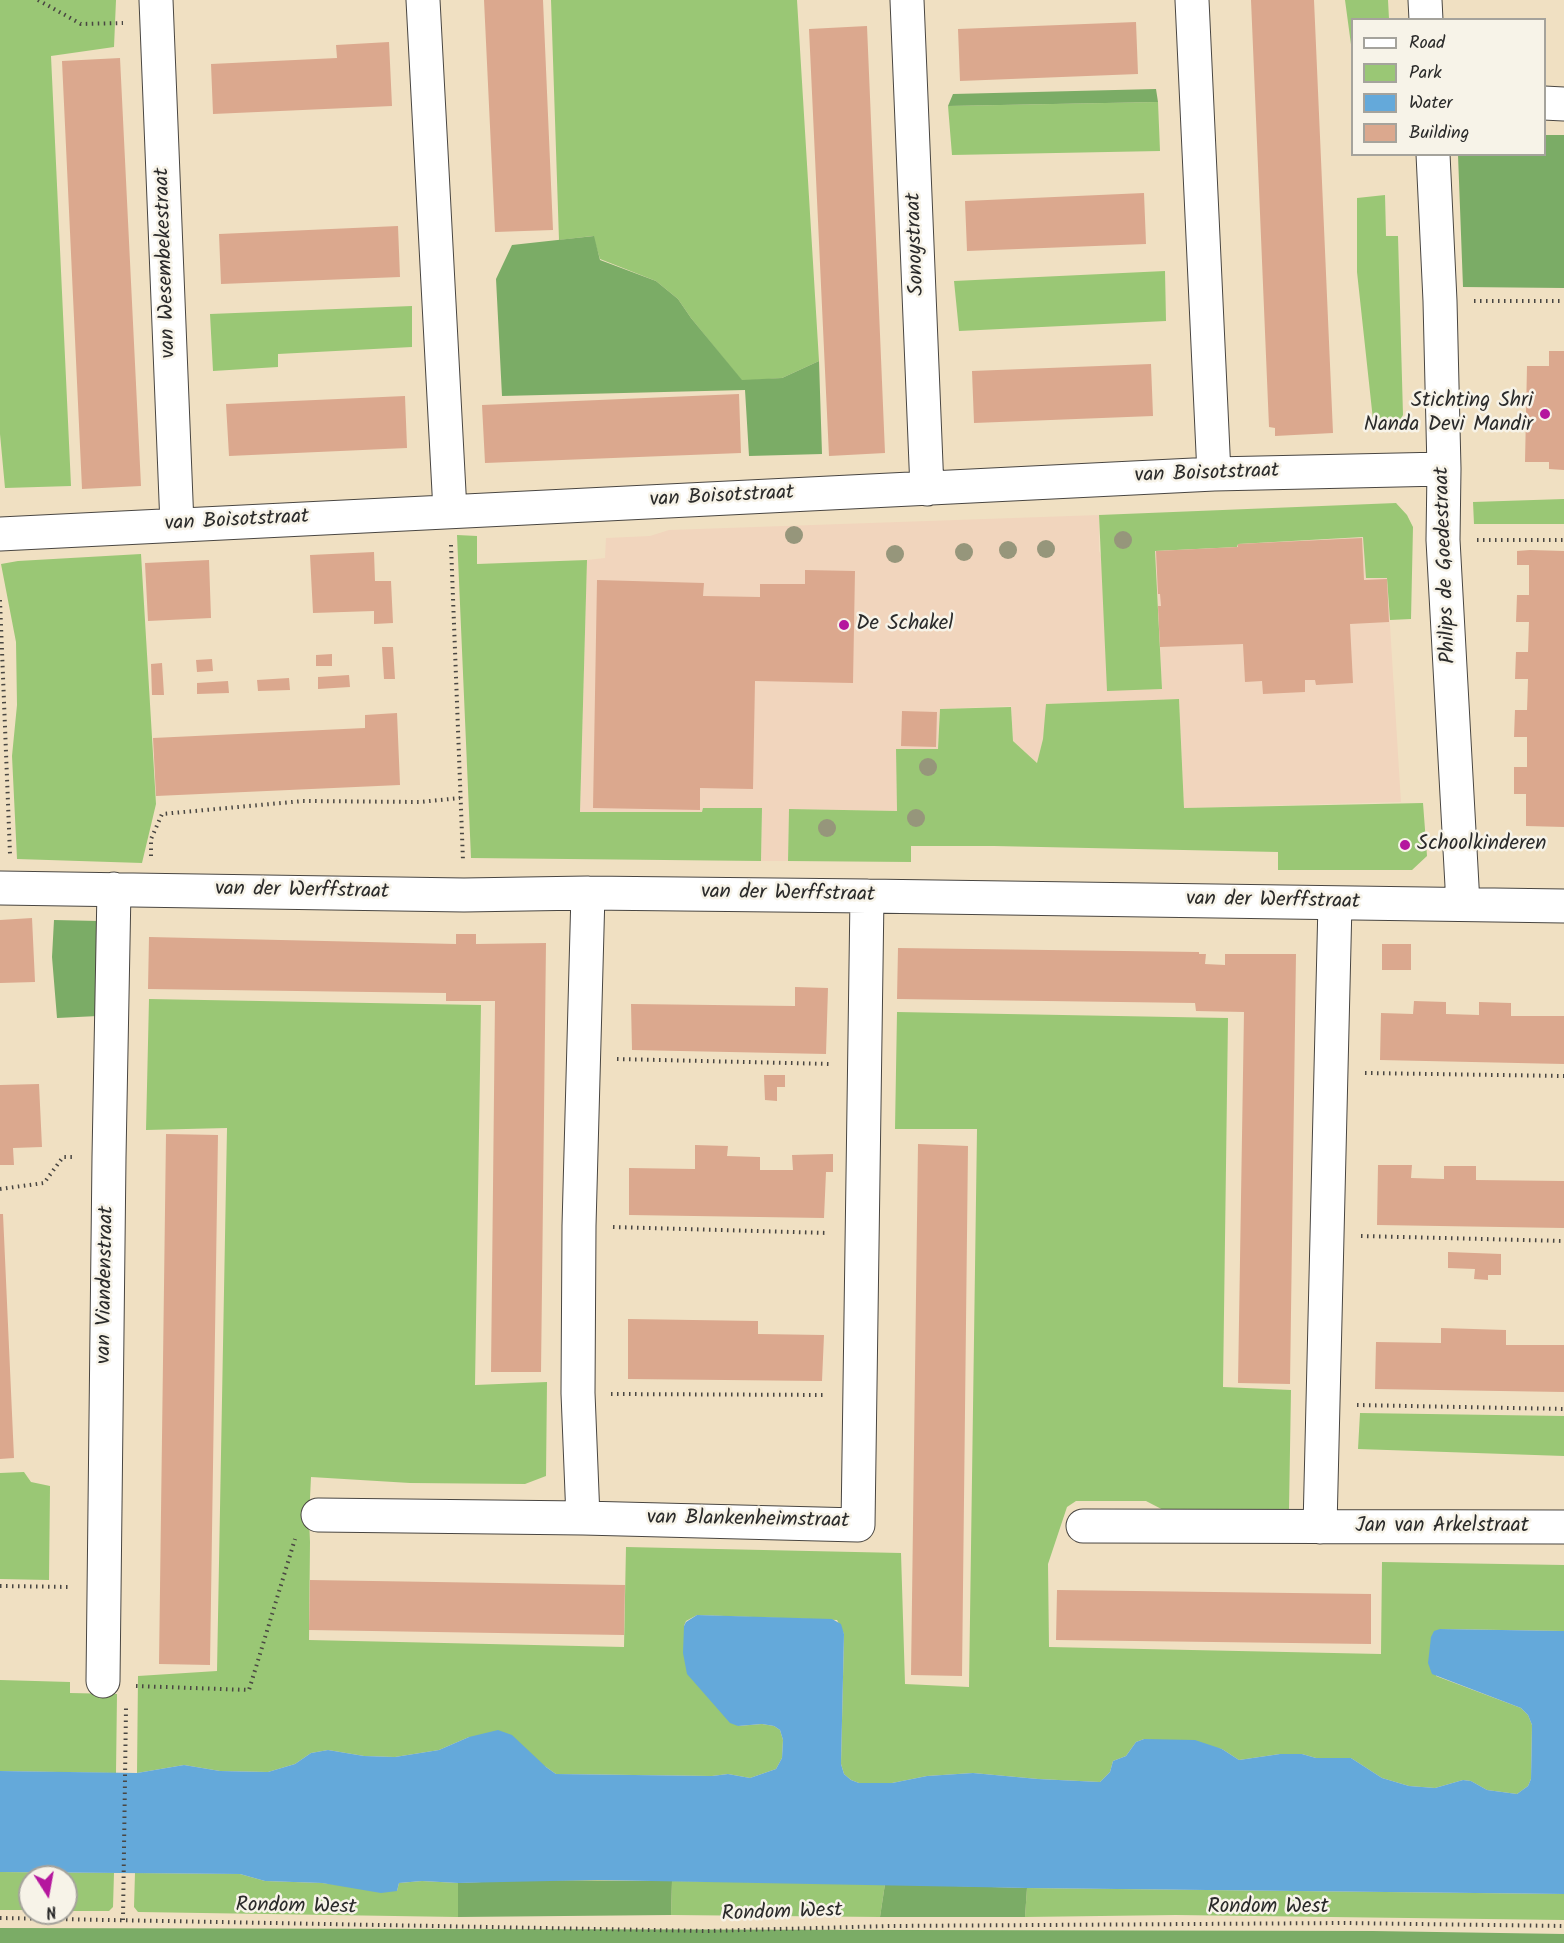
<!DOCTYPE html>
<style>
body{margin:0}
#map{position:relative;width:1564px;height:1943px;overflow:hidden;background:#f0e0c2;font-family:Kalam,sans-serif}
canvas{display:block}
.legend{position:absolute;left:1351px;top:18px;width:195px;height:138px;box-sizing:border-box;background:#f7f3e8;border:2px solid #a5a39c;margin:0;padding:8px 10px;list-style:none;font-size:18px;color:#2b2b2b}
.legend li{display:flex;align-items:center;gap:12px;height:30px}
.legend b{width:30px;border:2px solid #a5a39c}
.north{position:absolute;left:18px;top:1865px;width:60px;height:60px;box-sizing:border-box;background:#f7f3e8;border:2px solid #a5a39c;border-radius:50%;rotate:169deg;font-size:16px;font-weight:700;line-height:24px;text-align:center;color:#2b2b2b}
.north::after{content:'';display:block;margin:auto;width:21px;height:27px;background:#b5179e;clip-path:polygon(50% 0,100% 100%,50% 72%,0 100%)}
</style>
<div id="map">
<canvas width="1564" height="1943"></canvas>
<ul class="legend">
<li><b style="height:8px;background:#fff"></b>Road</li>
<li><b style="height:16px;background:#9ac775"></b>Park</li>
<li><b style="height:16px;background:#64a9da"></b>Water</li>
<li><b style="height:16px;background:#dba88e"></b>Building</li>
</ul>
<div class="north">N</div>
</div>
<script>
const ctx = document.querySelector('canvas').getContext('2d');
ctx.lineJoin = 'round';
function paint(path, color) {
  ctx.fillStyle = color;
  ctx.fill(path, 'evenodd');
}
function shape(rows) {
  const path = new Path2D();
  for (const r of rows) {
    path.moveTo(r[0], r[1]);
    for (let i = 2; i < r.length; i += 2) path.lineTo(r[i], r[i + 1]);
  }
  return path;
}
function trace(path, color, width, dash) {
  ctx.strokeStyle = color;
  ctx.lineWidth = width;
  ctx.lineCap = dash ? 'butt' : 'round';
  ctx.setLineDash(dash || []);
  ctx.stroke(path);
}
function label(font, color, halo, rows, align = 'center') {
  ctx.font = font + ' Kalam,sans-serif';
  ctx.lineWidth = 5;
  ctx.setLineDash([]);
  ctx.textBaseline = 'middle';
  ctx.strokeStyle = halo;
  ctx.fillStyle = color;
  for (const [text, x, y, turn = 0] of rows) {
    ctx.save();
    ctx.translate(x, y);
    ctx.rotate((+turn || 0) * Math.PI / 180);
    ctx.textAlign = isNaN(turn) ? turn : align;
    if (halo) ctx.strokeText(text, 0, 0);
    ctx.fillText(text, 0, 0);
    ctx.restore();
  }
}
const built = shape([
 [1099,515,1099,551,1162,689,1155,551,1237,547,1238,544,1364,537,1387,577,1401,802,1184,808,1179,699,1047,704,1043,739,1037,763,1013,741,1011,706,940,709,938,749,896,749,897,811,789,809,788,861,761,861,762,808,703,808,703,812,580,812,587,560,605,558,606,538,650,536,669,530]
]);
const green = shape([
 [0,0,116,0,114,47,51,56,71,486,5,488,0,434],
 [551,0,797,0,819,361,782,378,742,381,691,318,678,299,656,281,600,259,593,236,559,240],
 [1345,0,1388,0,1389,19,1352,20,1352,52],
 [1158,102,1160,151,952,155,948,106],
 [1385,195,1386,236,1398,236,1403,415,1394,430,1374,429,1357,272,1357,198],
 [1165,271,1166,321,959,331,954,281],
 [412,306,412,347,278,354,278,367,213,371,210,314],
 [1564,499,1564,524,1474,524,1473,502],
 [1396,503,1407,515,1413,527,1411,619,1390,620,1387,578,1366,578,1363,537,1238,544,1237,547,1155,551,1162,689,1107,691,1099,515],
 [457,535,477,536,477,564,587,560,580,812,702,812,703,808,762,808,761,861,471,858],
 [141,554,156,804,142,863,17,859,12,756,17,705,16,642,1,564,18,561],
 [1179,699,1184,808,1423,803,1427,856,1412,870,1278,870,1278,852,994,846,911,846,911,862,788,861,789,809,897,811,896,749,938,749,940,709,1011,707,1013,741,1037,763,1043,739,1046,704],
 [149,999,481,1005,475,1385,547,1382,546,1476,525,1484,410,1483,311,1477,309,1519,310,1542,309,1640,624,1647,626,1547,901,1553,905,1684,969,1687,977,1129,895,1129,897,1012,1228,1018,1223,1387,1291,1390,1289,1509,1277,1515,1173,1515,1146,1501,1076,1501,1067,1507,1048,1564,1049,1647,1381,1654,1382,1562,1564,1565,1564,1631,1440,1629,1436,1676,1521,1708,1528,1715,1532,1725,1531,1779,1528,1786,1517,1794,1487,1790,1471,1781,1463,1780,1435,1788,1409,1786,1382,1778,1351,1758,1316,1758,1302,1754,1280,1754,1239,1760,1222,1749,1144,1739,1136,1742,1126,1756,1113,1761,1110,1772,1100,1782,1038,1779,973,1773,927,1776,892,1783,859,1783,851,1780,844,1774,841,1764,844,1634,837,1620,697,1615,686,1621,684,1626,738,1726,762,1724,774,1726,780,1730,783,1740,782,1758,776,1769,750,1778,728,1774,712,1776,556,1774,546,1767,469,1737,439,1750,395,1757,364,1756,328,1750,311,1753,295,1764,268,1772,220,1771,184,1765,137,1773,138,1676,217,1671,227,1128,146,1130],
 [1360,1413,1564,1416,1564,1456,1358,1449],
 [24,1472,31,1482,50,1486,49,1580,0,1579,0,1473],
 [0,1680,70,1682,70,1693,117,1694,116,1773,0,1771],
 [0,1872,114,1873,113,1907,109,1911,66,1911,66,1877,30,1877,30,1910,0,1910],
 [135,1873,240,1874,265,1881,322,1883,397,1891,399,1883,422,1881,458,1883,458,1917,138,1912,134,1907],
 [672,1881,885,1884,880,1917,671,1915],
 [1027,1888,1564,1894,1564,1920,1176,1915,1025,1917]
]);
const forest = shape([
 [1156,89,1158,102,948,106,953,94],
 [1545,135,1564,135,1564,288,1463,287,1458,155,1544,154],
 [594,236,600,260,656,281,678,299,691,318,742,380,782,378,819,361,822,454,749,456,745,390,502,396,496,279,512,245],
 [54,920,99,921,98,1016,57,1018,52,957],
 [529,1880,672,1881,671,1915,458,1917,458,1883],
 [885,1884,1027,1888,1025,1917,880,1917],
 [0,1928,1373,1931,1564,1934,1564,1943,0,1943]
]);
const water = shape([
 [697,1615,832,1619,841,1624,844,1634,841,1764,844,1774,851,1780,859,1783,892,1783,927,1776,973,1773,1038,1779,1100,1782,1110,1772,1113,1761,1126,1756,1136,1742,1144,1739,1195,1740,1222,1749,1239,1760,1280,1754,1302,1754,1316,1758,1351,1758,1382,1778,1409,1786,1435,1788,1463,1780,1471,1781,1487,1790,1517,1794,1528,1786,1531,1779,1532,1725,1528,1715,1521,1708,1432,1674,1428,1663,1431,1637,1434,1631,1440,1629,1564,1631,1564,1894,1027,1888,597,1880,458,1883,422,1881,399,1883,397,1891,381,1893,322,1883,265,1881,240,1874,0,1872,0,1771,137,1773,184,1765,220,1771,268,1772,295,1764,311,1753,328,1750,364,1756,395,1757,439,1750,469,1737,498,1730,512,1735,546,1767,556,1774,712,1776,728,1774,750,1778,776,1769,782,1758,783,1740,780,1730,774,1726,762,1724,738,1726,730,1723,687,1674,683,1653,684,1626,686,1622]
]);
const building = shape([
 [484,0,543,0,553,230,495,232],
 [1251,0,1314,0,1333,433,1275,436,1275,428,1269,427],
 [1136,22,1138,74,960,81,958,29],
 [867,26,885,453,829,456,809,29],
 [389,42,392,106,213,114,211,64,337,58,336,45],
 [120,58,141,486,82,489,62,61],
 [1144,193,1146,244,967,251,965,201],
 [398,226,400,277,221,284,219,234],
 [1549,351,1564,351,1564,470,1549,469,1549,462,1525,462,1527,366,1549,366],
 [1151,364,1153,416,974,423,972,371],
 [739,394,741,453,485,463,482,405],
 [405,396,407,448,229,456,226,404],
 [1362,538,1364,580,1387,579,1389,622,1350,624,1353,683,1316,685,1315,680,1305,680,1305,692,1263,694,1262,681,1245,682,1243,644,1160,647,1158,606,1161,606,1160,594,1158,594,1156,551,1238,547,1238,544],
 [1530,550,1564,551,1564,827,1526,826,1526,794,1514,794,1514,767,1527,767,1527,737,1514,737,1515,710,1527,710,1528,679,1515,679,1516,652,1528,652,1529,622,1516,622,1517,595,1529,595,1529,565,1517,565,1517,551],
 [374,552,375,581,391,581,393,623,374,624,374,611,313,613,310,555],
 [209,560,211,618,148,621,145,563],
 [805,570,855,571,853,683,755,681,753,789,700,788,700,810,593,808,597,580,704,583,703,596,760,597,760,584,805,584],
 [382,647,393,647,395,679,384,679],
 [332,654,332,666,316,666,316,655],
 [212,659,213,671,197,672,196,660],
 [162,663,164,695,152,695,151,664],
 [349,675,350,687,318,689,318,677],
 [289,678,290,690,258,691,257,680],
 [228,681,229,693,197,694,197,683],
 [902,711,937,712,936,747,901,746],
 [397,713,400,785,156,796,153,738,365,728,365,715],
 [32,918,35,982,0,983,0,920],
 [456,934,476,934,476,944,546,943,541,1372,491,1372,495,1001,446,1001,446,993,148,989,149,937,456,944],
 [1382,944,1411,944,1411,970,1382,970],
 [898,948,1199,952,1199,954,1206,954,1205,964,1225,965,1225,954,1296,954,1290,1384,1238,1383,1244,1012,1196,1011,1195,1003,897,999],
 [795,987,828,988,826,1054,632,1050,631,1004,795,1006],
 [1414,1001,1446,1002,1446,1014,1479,1015,1479,1002,1511,1003,1511,1016,1564,1016,1564,1064,1380,1060,1381,1013,1413,1014],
 [764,1075,785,1075,785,1087,777,1087,777,1101,765,1100],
 [39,1084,42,1147,13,1148,14,1165,0,1165,0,1085],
 [166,1134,218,1135,210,1665,159,1664],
 [918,1144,968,1146,962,1676,911,1675],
 [695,1145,728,1146,727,1156,760,1157,760,1170,793,1170,792,1155,833,1154,833,1172,826,1172,824,1218,629,1215,629,1168,695,1169],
 [1378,1165,1412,1165,1411,1178,1444,1179,1444,1166,1476,1166,1476,1180,1564,1181,1564,1228,1377,1225],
 [0,1214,3,1214,14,1458,0,1459],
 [1448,1252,1501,1254,1501,1275,1488,1275,1488,1280,1474,1279,1475,1269,1448,1268],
 [628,1319,758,1321,758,1334,824,1335,822,1381,628,1379],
 [1441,1328,1506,1330,1506,1345,1564,1345,1564,1392,1375,1389,1376,1342,1441,1343],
 [310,1580,625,1585,624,1635,309,1630],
 [1057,1590,1371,1594,1371,1644,1056,1640]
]);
const path = shape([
 [38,0,81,24,123,23],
 [1474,301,1564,301],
 [1477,540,1564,540],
 [451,545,463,861],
 [0,600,10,854],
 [151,856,151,839,162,814,303,801,420,802,460,798],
 [617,1059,831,1064],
 [1365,1073,1564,1076],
 [0,1189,44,1183,63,1157,75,1157],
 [613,1227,828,1233],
 [1361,1236,1564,1241],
 [611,1394,826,1395],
 [1357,1405,1564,1409],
 [0,1586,70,1587],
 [136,1686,249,1690,295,1539],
 [0,1918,706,1931,890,1926,1345,1923,1564,1926],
 [123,1920,126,1708]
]);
const minor = shape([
 [156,0,177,525],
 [423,0,450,511],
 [907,0,927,489],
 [1192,0,1214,474],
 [1425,0,1426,20],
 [1544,103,1564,104],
 [1433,154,1440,301,1444,469,1443,540,1463,904],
 [0,534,1214,474,1444,469],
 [0,888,464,895,588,893,867,896,1564,906],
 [318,1515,583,1518,858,1525,867,896],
 [583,1518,578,1393,579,1226,588,893],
 [1083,1526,1564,1527],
 [1320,1527,1335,903],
 [103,1681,109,1157,114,889]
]);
const trees = [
 [794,535],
 [1123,540],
 [1046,549],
 [1008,550],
 [964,552],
 [895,554],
 [928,767],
 [916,818],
 [827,828]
];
const markers = [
 [1545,414,6,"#b5179e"],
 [844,625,6,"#b5179e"],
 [1405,845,6,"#b5179e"]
];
const streetNames = [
 ["Sonoystraat",917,244,-92],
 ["van Wesembekestraat",167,263,-92],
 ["van Boisotstraat",1207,475,-2],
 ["van Boisotstraat",722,498,-3],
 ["van Boisotstraat",237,522,-3],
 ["Philips de Goedestraat",1447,565,-92],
 ["van der Werffstraat",302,892,1],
 ["van der Werffstraat",788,895,1],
 ["van der Werffstraat",1273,902,1],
 ["van Viandenstraat",107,1285,-89],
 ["van Blankenheimstraat",748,1521,1],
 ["Jan van Arkelstraat",1442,1527],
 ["Rondom West",296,1908,1],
 ["Rondom West",1268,1908],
 ["Rondom West",782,1914,-2]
];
const poiNames = [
 ["Stichting Shri",1533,402,"right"],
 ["Nanda Devi Mandir",1533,426,"right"],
 ["De Schakel",856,625],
 ["Schoolkinderen",1417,845]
];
paint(built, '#f1d5bd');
paint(green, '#9ac775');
paint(forest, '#7bac66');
paint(water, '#64a9da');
paint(building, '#dba88e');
trace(minor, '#494642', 35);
trace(path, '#494642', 4, [1.5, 4.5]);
trace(minor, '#fff', 33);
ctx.fillStyle = '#96967b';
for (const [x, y] of trees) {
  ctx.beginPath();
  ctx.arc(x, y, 9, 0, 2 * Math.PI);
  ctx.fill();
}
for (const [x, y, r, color] of markers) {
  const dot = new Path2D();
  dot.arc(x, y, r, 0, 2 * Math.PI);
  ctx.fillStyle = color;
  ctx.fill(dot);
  trace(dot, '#f7f3e8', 2);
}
label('21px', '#2b2b2b', '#f7f3e8', streetNames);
label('21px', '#2b2b2b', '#f7f3e8', poiNames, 'left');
</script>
